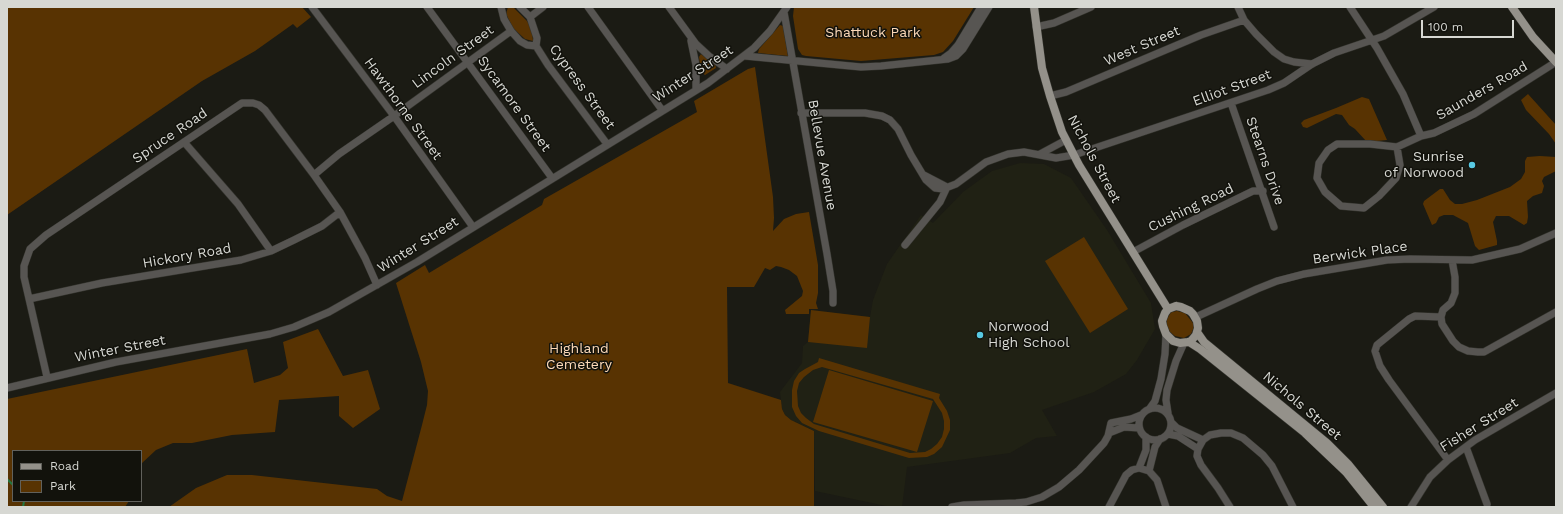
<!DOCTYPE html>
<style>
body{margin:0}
#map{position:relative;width:1563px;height:514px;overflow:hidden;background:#1b1b14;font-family:"Work Sans",sans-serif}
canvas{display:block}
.frame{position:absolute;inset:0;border:8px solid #d7d8d3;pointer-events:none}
.legend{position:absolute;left:12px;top:450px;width:130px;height:52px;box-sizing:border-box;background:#12120c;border:1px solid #61615c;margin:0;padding:5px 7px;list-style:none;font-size:12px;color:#d7d8d3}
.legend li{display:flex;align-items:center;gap:8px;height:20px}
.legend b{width:20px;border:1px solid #61615c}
.scale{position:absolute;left:1421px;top:20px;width:93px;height:18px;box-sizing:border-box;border:2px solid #d7d8d3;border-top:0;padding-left:5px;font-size:12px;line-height:14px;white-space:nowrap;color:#d7d8d3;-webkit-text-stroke:3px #12120c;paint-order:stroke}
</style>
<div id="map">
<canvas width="1563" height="514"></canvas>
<div class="frame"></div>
<ul class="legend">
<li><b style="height:5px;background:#94918a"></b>Road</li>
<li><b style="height:11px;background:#583302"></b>Park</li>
</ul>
<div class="scale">100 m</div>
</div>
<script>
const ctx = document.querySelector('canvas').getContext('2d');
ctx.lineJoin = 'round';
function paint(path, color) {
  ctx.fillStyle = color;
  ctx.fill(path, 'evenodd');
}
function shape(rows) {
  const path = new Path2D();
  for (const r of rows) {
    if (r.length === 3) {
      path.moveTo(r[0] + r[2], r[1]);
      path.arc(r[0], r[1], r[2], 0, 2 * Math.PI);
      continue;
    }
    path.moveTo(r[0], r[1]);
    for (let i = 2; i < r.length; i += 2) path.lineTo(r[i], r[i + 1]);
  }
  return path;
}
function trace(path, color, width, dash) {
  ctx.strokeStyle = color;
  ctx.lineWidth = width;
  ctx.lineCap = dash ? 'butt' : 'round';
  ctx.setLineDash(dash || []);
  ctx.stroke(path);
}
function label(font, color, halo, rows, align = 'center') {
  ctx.font = font + ' "Work Sans",sans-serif';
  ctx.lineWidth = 3;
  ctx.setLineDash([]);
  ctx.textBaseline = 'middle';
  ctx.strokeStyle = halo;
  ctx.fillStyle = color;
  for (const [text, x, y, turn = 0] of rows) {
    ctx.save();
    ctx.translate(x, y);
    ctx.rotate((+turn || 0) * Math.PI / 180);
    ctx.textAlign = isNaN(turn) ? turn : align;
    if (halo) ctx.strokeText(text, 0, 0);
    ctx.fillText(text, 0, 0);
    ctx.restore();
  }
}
const built = shape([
 [1020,163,1044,164,1071,178,1107,230,1151,303,1155,329,1137,360,1126,374,1094,392,1042,410,1057,436,1036,438,1010,453,907,467,902,507,891,507,815,491,814,431,791,420,785,415,782,409,780,392,802,363,803,346,808,342,811,310,870,317,873,300,887,264,921,215,933,223,963,192,992,171]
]);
const green = shape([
 [7,7,302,7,311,17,297,28,293,24,255,51,202,81,7,215],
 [508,7,514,8,527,21,532,29,533,41,525,39,513,28,506,14],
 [794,7,974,7,953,41,943,52,934,55,861,61,806,56,802,55,798,49,793,16],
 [780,25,783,26,788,56,758,53,759,49],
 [701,54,715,64,716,68,705,75,701,72,699,57],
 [755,67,773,197,774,218,773,231,784,219,796,214,809,212,818,265,818,293,816,303,818,309,809,309,809,314,786,314,785,310,802,296,803,291,797,276,789,270,781,267,776,266,770,270,765,268,754,287,727,287,728,383,781,400,782,409,785,415,791,420,814,431,814,507,169,507,196,488,227,475,252,475,377,489,387,496,402,501,422,425,427,405,428,391,421,362,396,283,425,265,429,273,542,205,544,199,697,112,694,101,748,69],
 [1528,94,1556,125,1556,144,1549,134,1526,110,1521,100],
 [1362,97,1369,99,1387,140,1367,142,1355,129,1349,125,1342,115,1336,114,1307,128,1303,127,1301,123,1304,120,1336,108],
 [1540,156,1556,157,1556,171,1544,177,1542,181,1544,186,1542,193,1533,196,1527,201,1528,217,1527,223,1524,225,1509,216,1496,216,1493,222,1497,241,1497,245,1479,250,1475,246,1468,223,1453,215,1444,215,1439,217,1436,223,1432,225,1423,204,1424,201,1440,189,1443,189,1450,200,1455,204,1462,204,1477,200,1510,187,1521,179,1525,172,1525,161,1527,157],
 [1084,237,1128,309,1090,333,1045,261],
 [811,310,870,317,867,348,808,342],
 [1177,311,1185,313,1193,323,1194,327,1191,334,1184,338,1175,336,1170,332,1166,324,1167,319,1171,312],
 [318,329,343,376,368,370,380,409,353,428,339,416,339,396,279,400,275,432,232,435,192,443,173,443,156,450,141,464,141,451,13,451,13,501,129,501,125,507,7,507,7,399,247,349,254,383,280,375,288,368,283,342],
 [819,358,940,394,939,398,947,411,950,420,950,430,942,447,934,454,927,457,909,458,819,431,802,423,796,416,792,407,792,390,794,381,799,373,805,369,818,362],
 [822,367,933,399,942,413,944,421,944,429,942,437,937,444,931,449,925,452,910,453,814,424,806,418,801,413,798,406,797,391,799,383,804,377,813,370],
 [829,370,933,401,917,452,813,422]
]);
const stream = shape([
 [7,479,13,485],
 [23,507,24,501]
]);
const minor = shape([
 [312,7,394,116,473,227],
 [427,7,552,178],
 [501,7,504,19,511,31,520,41,527,45,536,46],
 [520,7,530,17,537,38,536,46,548,65,607,144],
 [588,7,662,110],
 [669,7,696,44,709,56,727,69],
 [1238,7,1244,20,1256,34,1274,52,1284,59,1294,62,1312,64],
 [1350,7,1377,48,1403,94,1421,136],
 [784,12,827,254,833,291,833,303],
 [530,17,543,7],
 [1036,27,1054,23,1091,7],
 [691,41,696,65,696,90],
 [745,56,861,67,881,66,948,59,956,56,963,49,989,7],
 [944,58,951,53,958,45,981,7],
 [1050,96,1066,92,1201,35,1244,20],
 [1231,103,1274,227],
 [801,113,865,113,882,116,890,120,898,129,911,155,926,180,935,188,943,189,956,184,986,162,1008,154,1024,152,1056,158,1074,155,1268,90,1284,83,1312,64,1334,53,1384,36,1434,7],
 [184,142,238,204,271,251],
 [1397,147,1400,165,1396,178,1379,196,1364,208,1341,206,1325,192,1317,178,1319,163,1328,150,1337,144,1370,144,1397,147,1421,136,1434,133,1474,114,1556,62],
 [1040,154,1066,140],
 [314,175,339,154,394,116,511,31],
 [924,175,947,187],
 [905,245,940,202,947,187],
 [1133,252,1183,225,1253,191,1263,191],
 [29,299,102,283,241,260,271,251,294,240,322,226,340,212],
 [1196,317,1257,289,1277,281,1304,274,1387,260,1410,259,1472,260,1520,249,1556,233],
 [1441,317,1442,324,1453,341,1459,347,1468,351,1478,352,1484,352,1556,312],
 [47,377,24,277,24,266,30,249,46,235,242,103,253,103,259,105,265,110,314,175,340,212,365,258,377,285],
 [7,388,116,362,270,334,294,327,329,312,417,262,708,83,754,48,770,31,787,7],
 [1155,424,16],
 [1150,408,1155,401,1161,379,1165,354,1166,334],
 [1168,413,1166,400,1167,390,1176,361,1184,343],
 [1171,422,1177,428,1203,440],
 [1109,433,1124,427,1139,428],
 [1168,434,1178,436,1198,449],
 [1466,447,1487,504],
 [1448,460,1389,380,1380,366,1375,351,1377,345,1409,319,1415,316,1441,317,1443,310,1451,303,1455,293,1455,277,1452,260],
 [1139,468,1146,450,1146,437],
 [1149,471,1155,447,1160,439],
 [952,507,964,505,1016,503,1026,502,1042,497,1059,487,1079,470,1104,443,1108,436,1111,423,1131,419,1141,415],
 [1109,507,1126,475,1132,470,1139,468,1149,471,1157,480,1166,507],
 [1230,507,1218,488,1201,465,1197,456,1198,449,1203,440,1210,435,1221,433,1231,433,1243,438,1263,455,1272,466,1293,507],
 [1411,507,1430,477,1448,460,1475,440,1556,393]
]);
const major = shape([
 [1034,7,1042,68,1050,96,1062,132,1079,165,1168,309],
 [1512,7,1533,37,1556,62],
 [1176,306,1181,307,1190,311,1193,314,1197,321,1198,328,1196,335,1191,341,1188,342,1180,343,1173,341,1166,334,1163,326,1162,321,1165,313,1168,309,1176,306],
 [1197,332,1204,342,1327,443,1348,464,1383,507],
 [1189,342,1200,349,1305,433,1346,472,1374,507]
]);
const markers = [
 [1472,165,4,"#58c9e3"],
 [980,335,4,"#58c9e3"]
];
const parkNames = [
 ["Shattuck Park",873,33],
 ["Highland",579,349],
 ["Cemetery",579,365]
];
const streetNames = [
 ["West Street",1142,46,-23],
 ["Lincoln Street",453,57,-36],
 ["Winter Street",693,74,-33],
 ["Cypress Street",582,87,54],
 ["Elliot Street",1232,88,-20],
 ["Saunders Road",1482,91,-30],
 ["Sycamore Street",514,104,54],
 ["Hawthorne Street",403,109,54],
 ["Spruce Road",170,136,-34],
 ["Bellevue Avenue",822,155,80],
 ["Nichols Street",1094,159,62],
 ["Stearns Drive",1265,161,71],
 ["Cushing Road",1191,208,-26],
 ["Winter Street",418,245,-32],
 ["Berwick Place",1360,253,-8],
 ["Hickory Road",187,256,-10],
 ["Winter Street",120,349,-11],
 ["Nichols Street",1302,406,40],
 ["Fisher Street",1479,425,-32]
];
const poiNames = [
 ["Sunrise",1464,157],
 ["of Norwood",1464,173],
 ["Norwood",988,327,"left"],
 ["High School",988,343,"left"]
];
paint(built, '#202114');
paint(green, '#583302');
trace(stream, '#227741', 2);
trace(minor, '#35352f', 8);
trace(major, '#35352f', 9);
trace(minor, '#575552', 7);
trace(major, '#94918a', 8);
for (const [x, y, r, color] of markers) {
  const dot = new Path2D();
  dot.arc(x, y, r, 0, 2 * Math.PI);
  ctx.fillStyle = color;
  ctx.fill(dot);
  trace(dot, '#12120c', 1.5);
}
label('14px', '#fcd9b8', '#12120c', parkNames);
label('14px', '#d7d8d3', '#12120c', streetNames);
label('14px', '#d7d8d3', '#12120c', poiNames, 'right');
</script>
